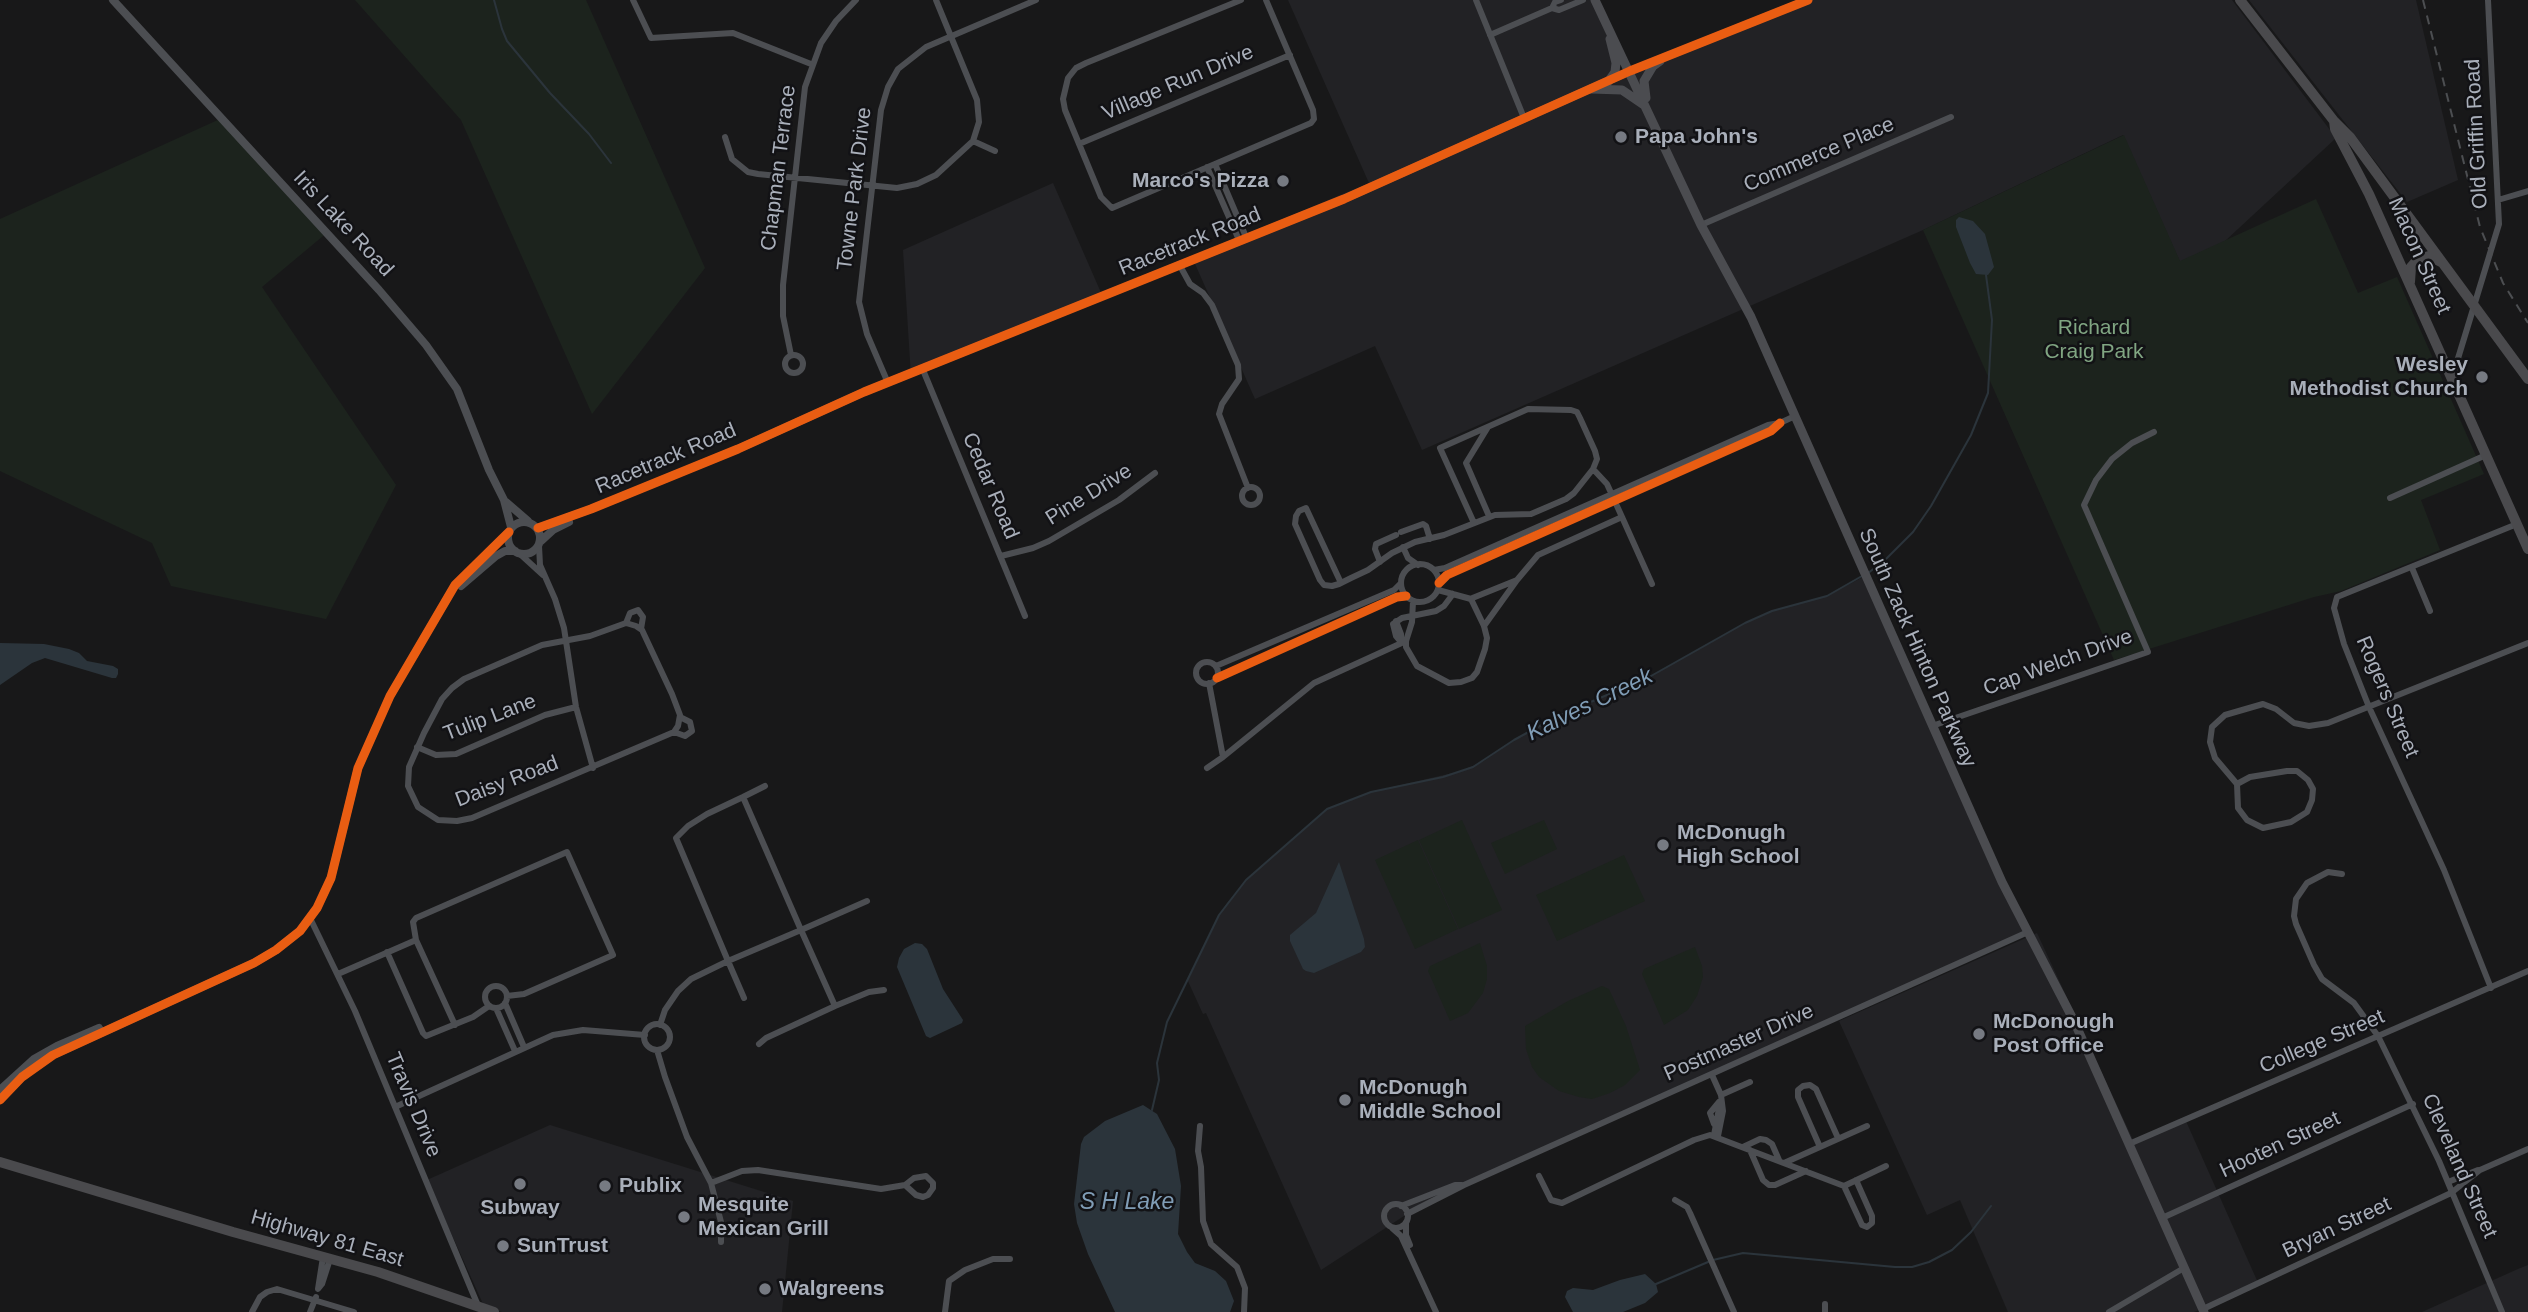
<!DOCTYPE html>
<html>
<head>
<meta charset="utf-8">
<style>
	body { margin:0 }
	canvas { display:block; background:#181819 }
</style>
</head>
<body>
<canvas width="2528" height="1312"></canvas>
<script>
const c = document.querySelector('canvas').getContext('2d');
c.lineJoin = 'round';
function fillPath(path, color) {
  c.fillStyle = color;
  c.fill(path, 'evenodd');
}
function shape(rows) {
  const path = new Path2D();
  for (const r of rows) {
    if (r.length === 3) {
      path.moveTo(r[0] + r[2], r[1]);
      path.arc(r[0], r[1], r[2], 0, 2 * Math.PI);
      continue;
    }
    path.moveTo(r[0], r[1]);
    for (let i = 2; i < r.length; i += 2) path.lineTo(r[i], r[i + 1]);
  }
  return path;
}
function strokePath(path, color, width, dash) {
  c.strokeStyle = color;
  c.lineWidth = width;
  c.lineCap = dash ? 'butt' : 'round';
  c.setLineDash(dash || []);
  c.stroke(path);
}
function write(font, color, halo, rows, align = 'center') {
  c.font = font + ' Arial,sans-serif';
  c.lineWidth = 5;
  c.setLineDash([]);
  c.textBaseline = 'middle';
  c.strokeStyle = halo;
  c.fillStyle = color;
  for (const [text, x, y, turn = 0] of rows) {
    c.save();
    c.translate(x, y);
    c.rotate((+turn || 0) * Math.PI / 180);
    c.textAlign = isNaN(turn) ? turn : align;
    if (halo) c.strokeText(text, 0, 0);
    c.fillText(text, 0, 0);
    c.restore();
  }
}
const built = shape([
	[1288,0,1594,0,1622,77,1807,0,2232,0,2336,138,2225,241,2180,262,2123,135,1923,230,1422,450,1375,346,1255,399,1192,257,1369,183],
	[2249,0,2416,0,2458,180,2407,202],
	[1053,183,1102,295,911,376,903,250],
	[1865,576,2028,932,1519,1161,1407,1214,1321,1270,1206,1013,1203,1014,1187,979,1219,915,1227,903,1246,880,1327,809,1371,792,1461,771,1484,761,1514,740,1556,717,1651,676,1745,623,1772,611,1827,596],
	[2037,933,2134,1142,2185,1119,2259,1285,2194,1312,2008,1312,1960,1200,1927,1215,1839,1021],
	[550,1125,793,1201,782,1312,502,1312,484,1306,427,1180],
	[2528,1265,2528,1312,2422,1312,2518,1269]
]);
const green = shape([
	[355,0,586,0,705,268,592,414,461,120],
	[220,119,329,231,262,287,396,485,326,619,171,586,152,543,0,471,0,219],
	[2124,135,2180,261,2316,199,2358,293,2397,277,2484,474,2421,500,2440,550,2341,591,2314,597,2114,660,1923,230],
	[1462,820,1502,910,1459,929,1419,840],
	[1544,820,1557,849,1505,874,1491,843],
	[1418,840,1458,929,1415,949,1375,860],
	[1624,855,1645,901,1557,941,1536,895],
	[1480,943,1487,966,1487,979,1483,993,1468,1013,1450,1021,1428,971,1430,966],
	[1695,947,1702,966,1703,977,1697,996,1688,1010,1664,1025,1642,974,1644,969],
	[1602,986,1609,989,1626,1026,1640,1070,1625,1085,1610,1093,1592,1099,1579,1097,1559,1091,1539,1077,1532,1067,1526,1049,1525,1026,1568,1001]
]);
const water = shape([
	[1959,217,1973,221,1985,234,1994,267,1988,275,1976,274,1970,263,1956,227,1956,220],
	[0,643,44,644,69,649,79,653,87,661,113,666,118,669,118,674,116,678,112,678,45,658,32,663,0,685],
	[1339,862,1364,939,1365,947,1361,952,1314,973,1306,971,1303,969,1290,941,1290,935,1316,913],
	[915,943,922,944,927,949,943,989,963,1020,962,1023,930,1038,926,1036,897,967,899,958,904,949],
	[1143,1105,1157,1114,1175,1149,1181,1186,1178,1234,1187,1252,1195,1263,1215,1271,1226,1281,1234,1301,1230,1312,1115,1312,1088,1254,1077,1223,1074,1204,1081,1144,1084,1137,1105,1121],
	[1645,1274,1656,1284,1658,1292,1645,1303,1623,1312,1573,1312,1565,1297,1567,1291,1573,1288,1593,1290,1620,1280]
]);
const stream = shape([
	[494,0,502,29,507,41,550,93,589,134,611,163],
	[1867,574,1887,558,1913,532,1931,506,1971,435,1988,393,1992,320,1986,275],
	[1152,1110,1159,1080,1157,1063,1167,1022,1219,915,1246,880,1327,809,1371,792,1443,777,1473,767,1514,740,1556,717,1651,676,1745,623,1772,611,1827,596,1862,576],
	[1713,1260,1743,1253,1895,1267,1912,1267,1929,1262,1952,1250,1971,1232,1991,1206],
	[1656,1284,1708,1262]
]);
const minor = shape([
	[633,0,651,38,733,33,811,64],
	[1241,0,1086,63,1076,68,1068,78,1063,99,1065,110,1101,197,1112,208,1311,123,1314,119,1313,110,1266,0],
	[1476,0,1524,118],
	[1552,8,1559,10,1583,0],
	[1490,35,1552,8,1555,2,1561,0],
	[725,137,732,159,748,172,758,174,897,188,917,184,936,175,973,141,979,122,977,100,936,0],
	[973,141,995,151],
	[1079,144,1290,55],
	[1215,164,1246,237],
	[1207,167,1239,240],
	[2498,200,2528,191],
	[1701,225,1951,117],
	[1179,264,1190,284,1203,293,1212,305,1238,365,1239,379,1222,404,1219,414,1248,488],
	[794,364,9],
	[791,355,783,316,783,285,805,87,821,43,836,21,856,0],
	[923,370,1025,616],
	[2452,378,2499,224,2488,0],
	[888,383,867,334,859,302,881,110,888,87,898,69,926,47,1036,0],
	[1488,427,1466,463,1489,516],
	[1251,496,9],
	[2390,498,2486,455],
	[1622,517,1652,584],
	[1474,523,1440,448,1528,409,1571,410,1577,412,1580,418,1595,451,1597,459,1593,469],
	[1401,532,1423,524,1426,526,1430,539],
	[539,546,540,565,555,599,564,628,576,707,593,768],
	[1403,547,1408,558,1418,565],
	[520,554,543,575],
	[1001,556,1033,548,1049,541,1119,500,1155,473],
	[1380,562,1375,549,1376,544,1396,535],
	[1420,583,19],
	[2412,568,2430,611],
	[1434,570,1445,568,1768,425,1780,423,1795,416],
	[1341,583,1306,508,1299,511,1296,516,1295,524,1320,580,1324,585,1332,586,1339,584,1351,578,1368,570,1392,553,1415,542,1444,535,1495,515,1531,514,1566,499,1574,493,1593,469,1607,484,1622,517,1538,555,1517,580],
	[1439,583,1447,575,1771,431,1778,424],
	[1470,599,1517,580,1484,626],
	[1413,601,1412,622,1406,641,1406,647,1417,666,1449,683,1461,682,1472,678,1477,672,1485,649,1487,638,1484,626,1471,599,1438,590],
	[1396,621,1401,634,1401,640],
	[626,623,636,626,642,630,672,694,680,715,678,726,674,732,472,818,457,821,438,820,418,807,408,786,409,767,424,733,442,699,452,688,464,679,542,645,590,636,626,623],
	[626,623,630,613,638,610,643,617,641,629],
	[1401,642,1396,636,1393,624,1402,618,1436,611,1444,606,1453,594],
	[1207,673,11],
	[1216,666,1394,590,1401,583],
	[1217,678,1397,597,1406,596],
	[1209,683,1223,757,1314,683,1406,641],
	[1932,726,2148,652,2084,505,2096,480,2112,459,2132,443,2154,432],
	[674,732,685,736,692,731,690,722,680,717],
	[417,747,436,755,456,754,545,715,576,707],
	[1207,768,1223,757],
	[2287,771,2297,771,2308,780,2313,789,2312,800,2307,812,2291,822,2263,828,2247,820,2238,808,2237,784,2250,777,2287,771],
	[2237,784,2215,758,2210,742,2212,727,2225,715,2263,704,2276,709,2294,723,2309,726,2328,723,2528,643],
	[743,797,801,930,728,961,676,838,688,826,707,814,743,797,765,786],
	[2342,874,2328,872,2307,883,2296,899,2294,916,2296,924,2314,965,2322,979,2354,1003,2378,1036,2439,1161,2502,1312],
	[310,918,355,1011,479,1308],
	[387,952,423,1033,426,1036,473,1017,489,1006],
	[338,974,416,940],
	[496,997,11],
	[2491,988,2444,870,2369,707,2344,644,2334,608,2337,597,2517,524],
	[505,1003,524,1047],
	[835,1006,869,992,884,990],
	[496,1008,515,1051],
	[657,1037,13],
	[455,1025,416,940,413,922,416,918,567,852,613,955,524,994,507,996],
	[660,1025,665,1010,678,991,691,979,728,961,744,998],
	[759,1044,766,1038,835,1006,801,930,867,901],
	[657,1050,665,1077,687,1137,711,1183,721,1222,721,1242],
	[1712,1075,1721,1095,1723,1111,1718,1136],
	[1721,1095,1750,1082],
	[395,1107,553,1035,583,1030,645,1035],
	[1714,1124,1710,1113,1719,1102],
	[1200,1126,1198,1151,1201,1167,1203,1221,1211,1244,1237,1267,1245,1288,1244,1312],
	[1714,1135,1720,1103],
	[2129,1144,2528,971],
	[1743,1147,1760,1139,1766,1140,1772,1144,1779,1160],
	[1820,1147,1798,1097,1798,1090,1803,1086,1810,1085,1816,1089,1838,1138],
	[1750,1150,1763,1180,1769,1185,1775,1185,1806,1171],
	[1784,1163,1867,1126],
	[1539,1176,1551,1200,1562,1203,1694,1140,1710,1135,1844,1186,1886,1166],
	[2448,1182,2478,1170],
	[711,1183,742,1171,758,1170,881,1189,905,1185,916,1195,923,1197,928,1195,933,1188,933,1183,926,1176,914,1178,905,1185],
	[1844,1186,1862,1225,1867,1227,1872,1223,1872,1216,1856,1180],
	[1675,1200,1687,1207,1690,1213,1734,1312],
	[1396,1216,12],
	[1401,1206,1455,1185,1462,1185],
	[1407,1214,1464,1185,2028,932],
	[2162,1218,2413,1104],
	[1406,1223,1406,1235,1410,1245],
	[1392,1228,1401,1236,1436,1312],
	[323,1257,318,1289,322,1284,330,1259],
	[1825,1304,1825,1312],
	[2203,1309,2451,1193,2480,1170,2528,1149],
	[252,1312,260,1297,267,1292,277,1289,354,1312],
	[310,1312,316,1297],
	[945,1312,949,1281,965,1270,993,1259,1010,1259],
	[2109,1312,2184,1268]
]);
const tertiary = shape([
	[113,0,379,290,426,345,457,389,489,470,504,500,511,527],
	[506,502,528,521],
	[524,538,16],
	[538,528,591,509,738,449,864,392,1344,199,1630,71,1808,0],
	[541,541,553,530,569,522],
	[461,586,496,556,505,551,515,551],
	[0,1090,34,1059,57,1046,99,1028],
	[0,1100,22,1077,53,1055,254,963,276,950,300,931,317,908,331,878,358,768,390,696,455,585,509,532]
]);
const secondary = shape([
	[1595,0,1701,225,1751,317,2002,882,2074,1021,2204,1312],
	[1608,82,1615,72,1616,63,1610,39],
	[1591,89,1622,90,1644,105],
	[1646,98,1644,81,1653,66,1660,61]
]);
const primary = shape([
	[2240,0,2334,121,2335,129,2369,194,2528,549],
	[2334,121,2350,137,2528,379],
	[2410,282,2411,267,2418,259,2429,256,2441,262],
	[0,1162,233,1232,378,1272,494,1312]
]);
const rail = shape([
	[2423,0,2480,227,2503,283,2528,323]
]);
const cycleway = shape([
	[538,528,591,509,738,449,864,392,1344,199,1630,71,1808,0],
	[1439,583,1447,575,1771,431,1780,423],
	[1217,678,1397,597,1406,596],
	[0,1100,22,1077,53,1055,254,963,276,950,300,931,317,908,331,878,358,768,390,696,455,585,509,532]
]);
const markers = [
	[1621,137,7,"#767a82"],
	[1283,181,7,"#767a82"],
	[2482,377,7,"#767a82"],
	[1663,845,7,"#767a82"],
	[1979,1034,7,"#767a82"],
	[1345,1100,7,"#767a82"],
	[520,1184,7,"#767a82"],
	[605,1186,7,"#767a82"],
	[684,1217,7,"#767a82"],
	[503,1246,7,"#767a82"],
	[765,1289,7,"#767a82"]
];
const streetNames = [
	["Village Run Drive",1178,83,-23],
	["Old Griffin Road",2477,134,-93],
	["Commerce Place",1819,155,-23],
	["Chapman Terrace",779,168,-83],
	["Towne Park Drive",855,189,-83],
	["Iris Lake Road",343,224,47],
	["Racetrack Road",1190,242,-22],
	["Macon Street",2419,256,66],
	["Racetrack Road",666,459,-23],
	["Cedar Road",990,486,67],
	["Pine Drive",1089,495,-32],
	["South Zack Hinton Parkway",1917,648,66],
	["Cap Welch Drive",2058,663,-20],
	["Rogers Street",2387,697,67],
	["Tulip Lane",490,718,-21],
	["Daisy Road",507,782,-21],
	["College Street",2322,1042,-23],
	["Postmaster Drive",1739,1043,-24],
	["Travis Drive",413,1105,67],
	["Hooten Street",2280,1145,-25],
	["Cleveland Street",2459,1166,66],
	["Bryan Street",2337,1228,-25],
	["Highway 81 East",327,1239,16]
];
const poiNames = [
	["Papa John's",1635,137],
	["Marco's Pizza",1269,181,"right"],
	["Wesley",2468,365,"right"],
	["Methodist Church",2468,389,"right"],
	["McDonugh",1677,833],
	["High School",1677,857],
	["McDonough",1993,1022],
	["Post Office",1993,1046],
	["McDonugh",1359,1088],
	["Middle School",1359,1112],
	["Publix",619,1186],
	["Mesquite",698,1205],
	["Mexican Grill",698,1229],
	["Subway",520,1208,"center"],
	["SunTrust",517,1246],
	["Walgreens",779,1289]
];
const parkNames = [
	["Richard",2094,328],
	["Craig Park",2094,352]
];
const waterNames = [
	["Kalves Creek",1590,705,-26],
	["S H Lake",1127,1203]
];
fillPath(built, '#222225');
fillPath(green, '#1c231d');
fillPath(water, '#2b343b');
strokePath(stream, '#2b343b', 2);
strokePath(minor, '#4c4e52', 6);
strokePath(tertiary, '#4c4e52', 8);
strokePath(secondary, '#4b4c50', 9);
strokePath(primary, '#4a4a4d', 10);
strokePath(rail, '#4c4e51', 2, [9, 7]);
strokePath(cycleway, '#e95d12', 9);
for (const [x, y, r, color] of markers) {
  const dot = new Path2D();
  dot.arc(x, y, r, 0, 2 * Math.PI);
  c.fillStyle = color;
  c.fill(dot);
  strokePath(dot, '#121215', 2.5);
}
write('21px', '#a9afba', '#121215', streetNames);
write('bold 21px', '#a9afba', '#121215', poiNames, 'left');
write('21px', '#80a582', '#121215', parkNames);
write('italic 23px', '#809db6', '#121215', waterNames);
</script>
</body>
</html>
